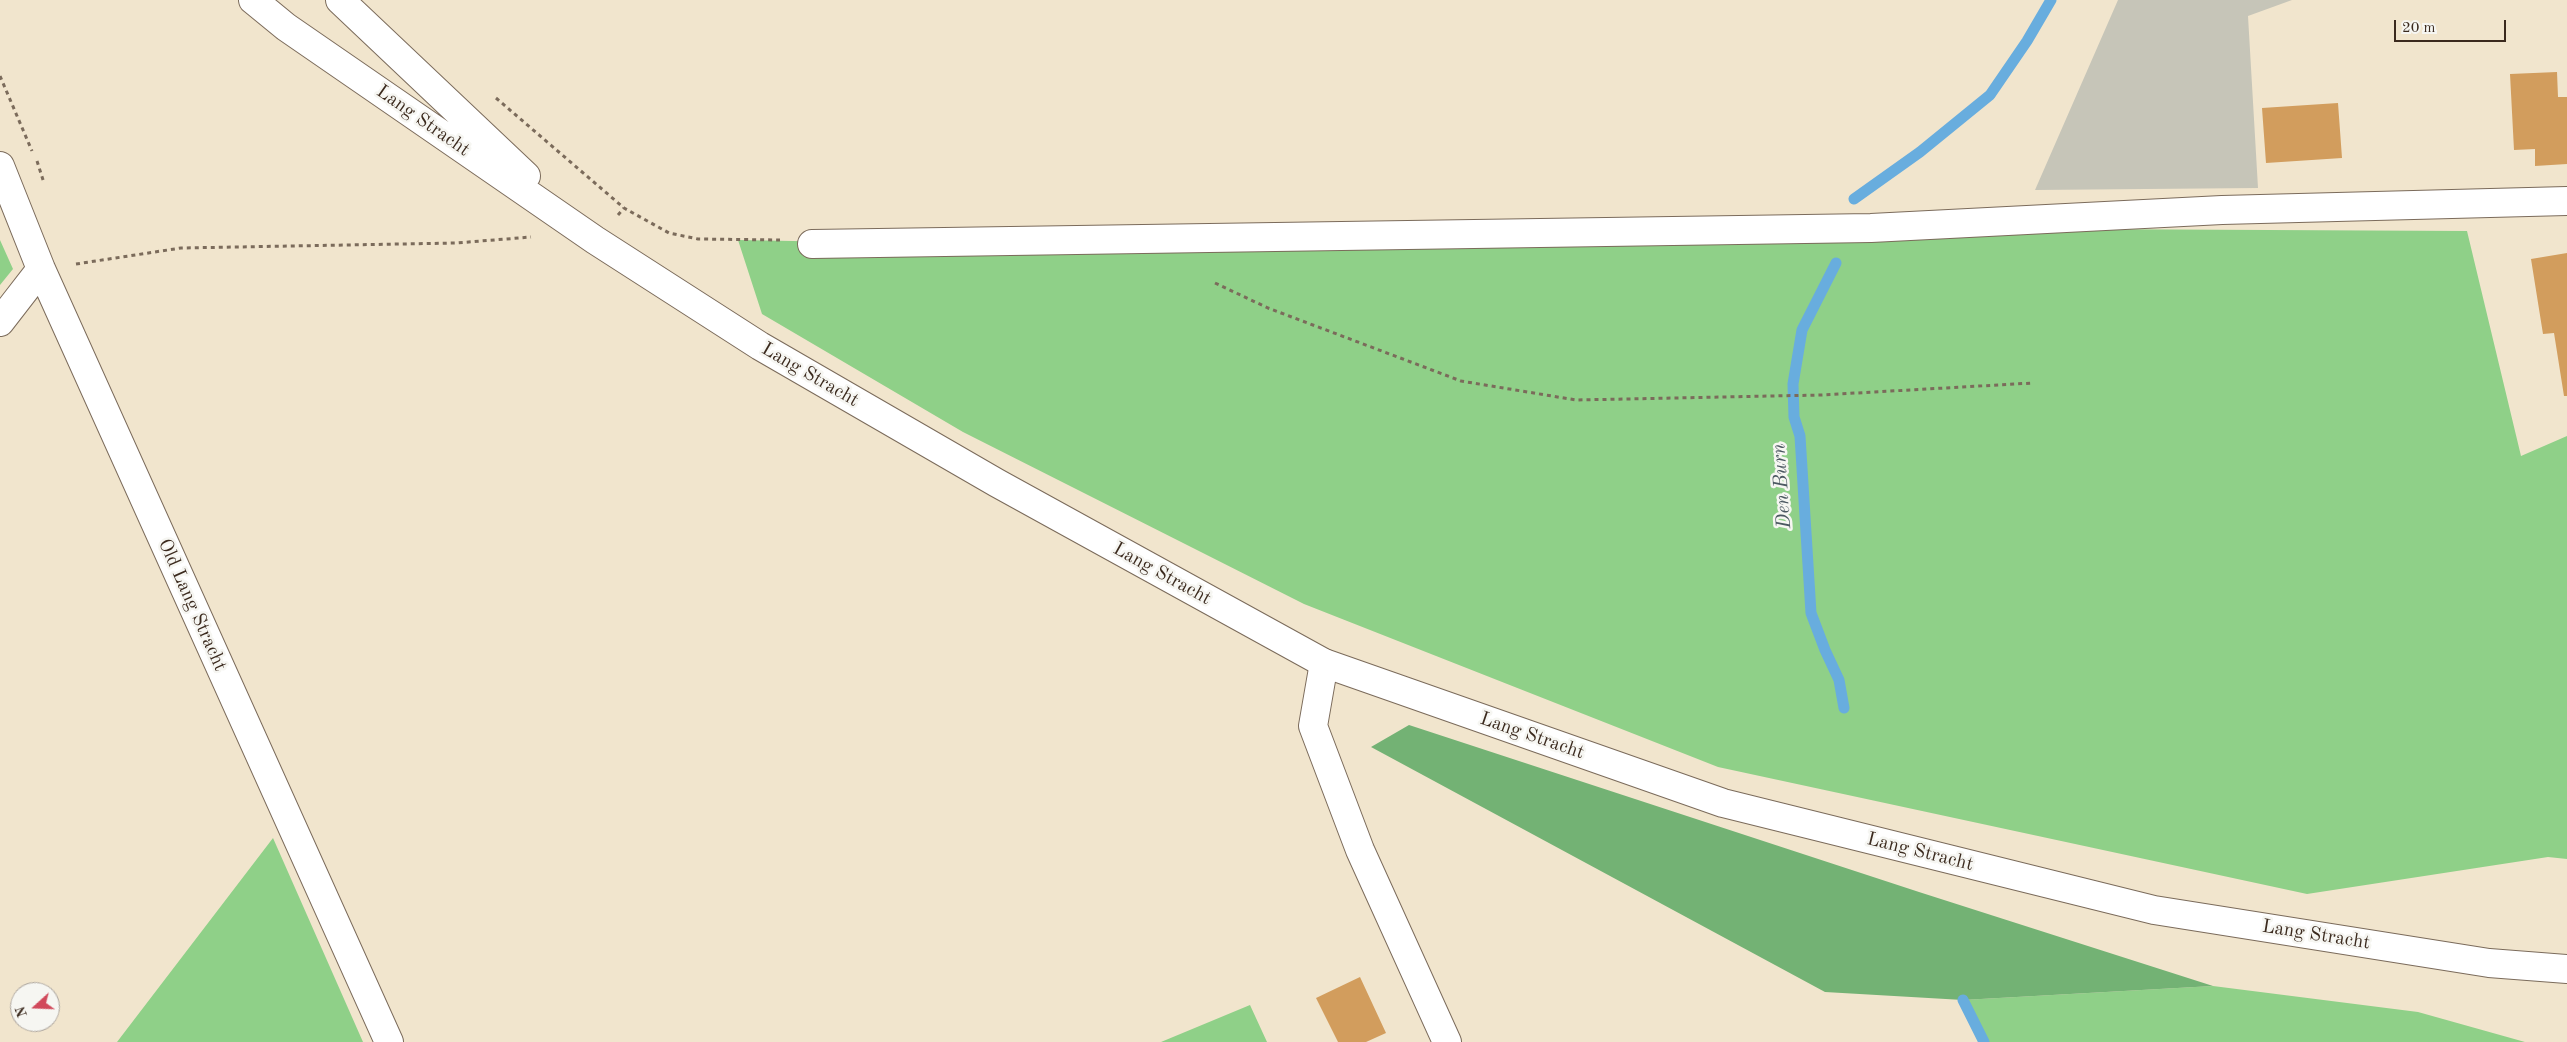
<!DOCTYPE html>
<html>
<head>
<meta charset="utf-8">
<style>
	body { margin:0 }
	#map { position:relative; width:2567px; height:1042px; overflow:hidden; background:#f1e5cd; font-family:"Old Standard TT",serif }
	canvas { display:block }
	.north { position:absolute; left:10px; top:982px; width:50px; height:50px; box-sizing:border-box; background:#f6f6f2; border:1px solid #aba49d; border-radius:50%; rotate:250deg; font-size:14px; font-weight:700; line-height:20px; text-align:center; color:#3b2a1e }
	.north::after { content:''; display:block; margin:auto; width:18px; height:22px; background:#d1495b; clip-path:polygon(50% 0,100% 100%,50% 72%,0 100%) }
	.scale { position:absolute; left:2394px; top:20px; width:112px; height:22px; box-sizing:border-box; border:2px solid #3b2a1e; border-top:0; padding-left:6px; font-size:15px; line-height:18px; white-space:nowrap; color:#3b2a1e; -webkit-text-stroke:4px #f6f6f2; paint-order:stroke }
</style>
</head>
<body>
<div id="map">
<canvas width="2567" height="1042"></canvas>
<div class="north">N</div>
<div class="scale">20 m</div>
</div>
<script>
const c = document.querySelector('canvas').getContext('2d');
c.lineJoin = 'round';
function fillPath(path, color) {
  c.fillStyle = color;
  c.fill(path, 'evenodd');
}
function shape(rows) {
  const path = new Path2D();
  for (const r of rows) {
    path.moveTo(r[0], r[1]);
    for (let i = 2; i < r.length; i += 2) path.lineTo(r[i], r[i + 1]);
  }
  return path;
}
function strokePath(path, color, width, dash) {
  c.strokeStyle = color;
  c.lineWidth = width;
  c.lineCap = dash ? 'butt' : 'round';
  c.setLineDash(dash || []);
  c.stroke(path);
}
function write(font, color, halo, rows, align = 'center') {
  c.font = font + ' "Old Standard TT",serif';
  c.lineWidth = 5;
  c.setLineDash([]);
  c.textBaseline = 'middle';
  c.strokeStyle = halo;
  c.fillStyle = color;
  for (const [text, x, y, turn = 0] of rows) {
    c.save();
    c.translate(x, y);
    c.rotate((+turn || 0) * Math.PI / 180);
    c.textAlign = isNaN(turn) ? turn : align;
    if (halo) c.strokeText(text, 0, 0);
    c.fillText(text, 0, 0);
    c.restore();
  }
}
const industrial = shape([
	[2118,0,2292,0,2248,16,2258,188,2035,190]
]);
const green = shape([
	[1871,228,2467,231,2521,456,2567,436,2567,859,2548,857,2307,894,1718,767,1304,604,963,432,762,314,738,240,847,242],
	[0,240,13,269,0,285],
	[273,838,363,1042,117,1042],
	[2213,986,2418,1012,2525,1042,1984,1042,1963,1000],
	[1250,1005,1267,1042,1161,1042]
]);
const forest = shape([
	[1409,725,1919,892,2213,986,1963,1000,1825,992,1371,747]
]);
const stream = shape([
	[1854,199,1920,152,1990,95,2027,41,2051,0],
	[1836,263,1802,330,1793,384,1794,417,1800,436,1811,613,1825,650,1839,680,1844,708],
	[1963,1000,1984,1042]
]);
const building = shape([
	[2557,72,2558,97,2567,97,2567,164,2535,166,2535,149,2514,150,2510,74],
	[2338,103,2342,158,2266,163,2262,108],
	[2567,253,2567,396,2564,396,2554,333,2543,334,2531,259],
	[1360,977,1386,1033,1366,1042,1338,1042,1316,998]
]);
const path = shape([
	[0,76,32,151],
	[496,98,624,208,669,233,698,239,780,240],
	[37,161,44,183],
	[618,215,624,208],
	[76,264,181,248,456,243,531,237],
	[1215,283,1268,308,1461,381,1576,400,1821,395,2033,383]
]);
const minor = shape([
	[0,166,41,269,389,1042],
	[812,244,1871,228,2222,210,2567,201],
	[0,322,41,269],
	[1324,663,1313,726,1360,850,1447,1042]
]);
const major = shape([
	[253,0,286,27,595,240,760,346,997,483,1324,663,1723,803,2154,910,2489,963,2567,969],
	[340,0,526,176]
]);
const streetNames = [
	["Lang Stracht",423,121,35],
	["Lang Stracht",810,375,30],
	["Lang Stracht",1162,574,29],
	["Old Lang Stracht",192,605,66],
	["Lang Stracht",1532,736,19],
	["Lang Stracht",1920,852,14],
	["Lang Stracht",2316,935,9]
];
const waterNames = [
	["Den Burn",1782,486,-94]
];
fillPath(industrial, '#c6c5b8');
fillPath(green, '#8fd088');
fillPath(forest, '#73b274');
strokePath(stream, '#68adde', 11);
fillPath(building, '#d29d5d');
strokePath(minor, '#7b6b5b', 30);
strokePath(major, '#7b6b5b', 30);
strokePath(path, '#7b6b5b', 3, [4, 4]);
strokePath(minor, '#fff', 28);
strokePath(major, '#fff', 28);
write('19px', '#3b2a1e', '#f6f6f2', streetNames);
write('italic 20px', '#4b5861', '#f6f6f2', waterNames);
</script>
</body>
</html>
